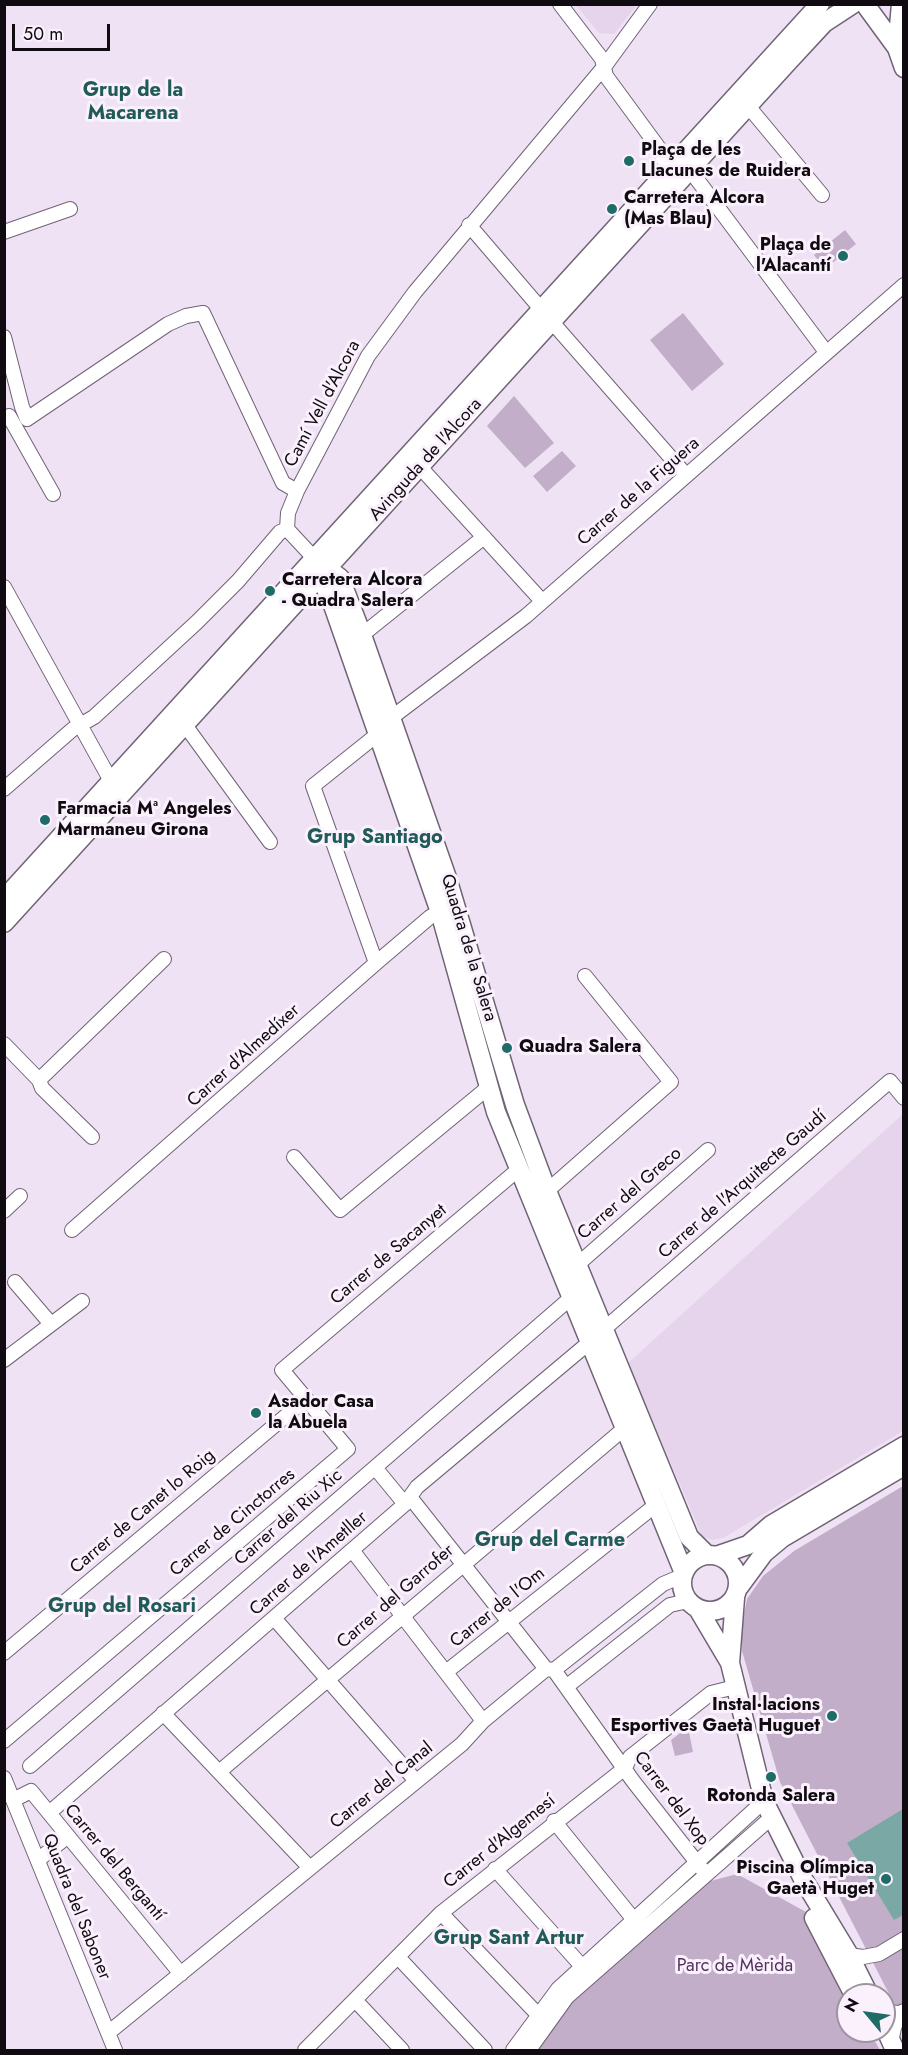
<!DOCTYPE html>
<html>
<head>
<meta charset="utf-8">
<style>
	body { margin:0 }
	#map { position:relative; width:908px; height:2055px; overflow:hidden; background:#f0e2f5; font-family:Jost,sans-serif }
	canvas { display:block }
	.frame { position:absolute; inset:0; border:6px solid #100b11; pointer-events:none }
	.north { position:absolute; left:836px; top:1983px; width:60px; height:60px; box-sizing:border-box; background:#faf1fd; border:2px solid #9c959f; border-radius:50%; rotate:299deg; font-size:16px; font-weight:700; line-height:24px; text-align:center; color:#100b11 }
	.north::after { content:''; display:block; margin:auto; width:21px; height:27px; background:#1f6b67; clip-path:polygon(50% 0,100% 100%,50% 72%,0 100%) }
	.scale { position:absolute; left:12px; top:24px; width:98px; height:27px; box-sizing:border-box; border:3px solid #100b11; border-top:0; padding-left:8px; font-size:18px; line-height:21px; white-space:nowrap; color:#100b11; -webkit-text-stroke:4px #faf1fd; paint-order:stroke }
</style>
</head>
<body>
<div id="map">
<canvas width="908" height="2055"></canvas>
<div class="frame"></div>
<div class="north">N</div>
<div class="scale">50 m</div>
</div>
<script>
const c = document.querySelector('canvas').getContext('2d');
c.lineJoin = 'round';
function fillPath(path, color) {
  c.fillStyle = color;
  c.fill(path, 'evenodd');
}
function shape(rows) {
  const path = new Path2D();
  for (const r of rows) {
    if (r.length === 3) {
      path.moveTo(r[0] + r[2], r[1]);
      path.arc(r[0], r[1], r[2], 0, 2 * Math.PI);
      continue;
    }
    path.moveTo(r[0], r[1]);
    for (let i = 2; i < r.length; i += 2) path.lineTo(r[i], r[i + 1]);
  }
  return path;
}
function strokePath(path, color, width, dash) {
  c.strokeStyle = color;
  c.lineWidth = width;
  c.lineCap = dash ? 'butt' : 'round';
  c.setLineDash(dash || []);
  c.stroke(path);
}
function write(font, color, halo, rows, align = 'center') {
  c.font = font + ' Jost,sans-serif';
  c.lineWidth = 6;
  c.setLineDash([]);
  c.textBaseline = 'middle';
  c.strokeStyle = halo;
  c.fillStyle = color;
  for (const [text, x, y, turn = 0] of rows) {
    c.save();
    c.translate(x, y);
    c.rotate((+turn || 0) * Math.PI / 180);
    c.textAlign = isNaN(turn) ? turn : align;
    if (halo) c.strokeText(text, 0, 0);
    c.fillText(text, 0, 0);
    c.restore();
  }
}
const built = shape([
	[576,5,637,5,614,34,599,33],
	[903,1114,903,1431,723,1538,712,1540,702,1536,628,1363]
]);
const green = shape([
	[845,230,856,244,825,269,814,255],
	[683,313,724,364,692,391,650,340],
	[514,396,554,443,525,468,487,426],
	[562,451,576,466,547,492,533,476],
	[903,1486,904,2021,903,2021,780,1782,742,1651,742,1624,747,1599,763,1576,794,1551],
	[688,1727,693,1752,675,1756,671,1740],
	[737,1874,806,1912,850,1995,848,1995,848,2031,869,2031,880,2050,536,2050,574,1996,703,1883]
]);
const water = shape([
	[903,1809,903,1915,894,1920,847,1843]
]);
const street = shape([
	[560,4,602,59,606,76,661,151,667,171],
	[748,106,822,195],
	[690,170,826,352],
	[469,225,541,309],
	[4,232,70,209],
	[552,322,686,475],
	[4,337,22,407,27,419,168,324,186,316,203,313,283,483,297,491],
	[9,416,53,494],
	[420,467,541,600],
	[287,529,288,513,297,491,368,356,415,292,604,67,650,4],
	[287,529,314,558],
	[4,587,111,781],
	[362,635,484,537],
	[391,718,526,616,904,285],
	[185,725,270,842],
	[4,789,73,729,94,717,197,622,238,581,280,532,287,529],
	[376,963,313,786,378,734],
	[4,1044,39,1080,42,1088,92,1137],
	[39,1080,164,959],
	[294,1157,340,1210,490,1086],
	[547,1191,671,1082,585,976],
	[4,1211,20,1196],
	[72,1230,376,963,430,917,440,912],
	[577,1265,708,1150],
	[15,1282,51,1324],
	[603,1330,890,1081,904,1098],
	[4,1360,82,1301],
	[377,1470,405,1504],
	[410,1497,546,1669],
	[352,1550,483,1721],
	[274,1618,416,1781],
	[4,1653,306,1399],
	[554,1670,633,1781,702,1869],
	[446,1672,657,1504],
	[566,1687,670,1605,688,1601],
	[163,1713,310,1868],
	[4,1741,348,1449,282,1370,520,1168],
	[30,1766,573,1296],
	[219,1772,626,1427],
	[4,1778,115,2050],
	[13,1800,31,1791,181,1974],
	[49,1813,405,1504,417,1487,591,1341],
	[554,1821,639,1926],
	[38,1860,68,1836],
	[495,1869,587,1972],
	[441,1913,543,2020],
	[849,1955,863,1957,879,1954,904,1939],
	[398,1957,485,2050],
	[355,2000,402,2050],
	[884,2012,900,2013],
	[108,2033,462,1744,483,1721,546,1669,554,1670,663,1584,682,1576],
	[891,2042,894,2028,900,2013,904,2011],
	[305,2050,441,1913,625,1768,630,1757,711,1693,735,1687],
	[513,2050,558,1989,764,1801],
	[529,2050,567,1997,772,1817]
]);
const secondary = shape([
	[901,4,897,48,904,68],
	[867,7,897,48],
	[319,562,340,578,362,635,447,878,515,1105,547,1191,689,1537,706,1554],
	[317,568,334,608,440,912,496,1112,684,1573],
	[4,899,820,4],
	[4,923,787,63,824,23,853,4],
	[710,1583,28],
	[719,1555,748,1545,771,1525,904,1446],
	[739,1587,764,1553,782,1538,904,1466],
	[735,1598,730,1663,764,1801,803,1879,849,1955,869,1995],
	[698,1609,730,1663],
	[814,1918,854,1995],
	[884,2026,895,2050]
]);
const markers = [
	[629,161,6,"#1f6b67"],
	[612,209,6,"#1f6b67"],
	[843,256,6,"#1f6b67"],
	[270,591,6,"#1f6b67"],
	[45,820,6,"#1f6b67"],
	[507,1048,6,"#1f6b67"],
	[256,1413,6,"#1f6b67"],
	[832,1716,6,"#1f6b67"],
	[771,1777,6,"#1f6b67"],
	[886,1879,6,"#1f6b67"]
];
const poiNames = [
	["Plaça de les",641,151],
	["Llacunes de Ruidera",641,172],
	["Carretera Alcora",624,199],
	["(Mas Blau)",624,220],
	["Plaça de",831,246,"right"],
	["l'Alacantí",831,267,"right"],
	["Carretera Alcora",282,581],
	["- Quadra Salera",282,602],
	["Farmacia Mª Angeles",57,810],
	["Marmaneu Girona",57,831],
	["Quadra Salera",519,1048],
	["Asador Casa",268,1403],
	["la Abuela",268,1424],
	["Instal·lacions",820,1706,"right"],
	["Esportives Gaetà Huguet",820,1727,"right"],
	["Rotonda Salera",771,1797,"center"],
	["Piscina Olímpica",874,1869,"right"],
	["Gaetà Huget",874,1890,"right"]
];
const streetNames = [
	["Camí Vell d'Alcora",323,404,-62],
	["Avinguda de l'Alcora",426,460,-48],
	["Carrer de la Figuera",639,492,-41],
	["Quadra de la Salera",468,948,73],
	["Carrer d'Almedíxer",244,1056,-42],
	["Carrer de l'Arquitecte Gaudí",743,1185,-41],
	["Carrer del Greco",630,1194,-41],
	["Carrer de Sacanyet",389,1255,-40],
	["Carrer de Canet lo Roig",143,1512,-40],
	["Carrer del Riu Xic",289,1518,-41],
	["Carrer de Cinctorres",233,1523,-40],
	["Carrer de l'Ametller",309,1564,-41],
	["Carrer del Garrofer",396,1597,-41],
	["Carrer de l'Om",498,1608,-39],
	["Carrer del Canal",382,1786,-39],
	["Carrer del Xop",671,1799,53],
	["Carrer d'Algemesí",500,1842,-39],
	["Carrer del Bergantí",114,1863,50],
	["Quadra del Saboner",76,1907,68]
];
const parkNames = [
	["Parc de Mèrida",735,1967]
];
const neighbourhoodNames = [
	["Grup de la",133,91],
	["Macarena",133,114],
	["Grup Santiago",375,838],
	["Grup del Carme",550,1541],
	["Grup del Rosari",122,1607],
	["Grup Sant Artur",509,1939]
];
fillPath(built, '#e6d3ec');
fillPath(green, '#c2aec9');
fillPath(water, '#79a8a5');
strokePath(street, '#6f6374', 16);
strokePath(secondary, '#6f6374', 21);
strokePath(street, '#fff', 14);
strokePath(secondary, '#fff', 18);
for (const [x, y, r, color] of markers) {
  const dot = new Path2D();
  dot.arc(x, y, r, 0, 2 * Math.PI);
  c.fillStyle = color;
  c.fill(dot);
  strokePath(dot, '#faf1fd', 2);
}
write('bold 18px', '#100b11', '#faf1fd', poiNames, 'left');
write('18px', '#100b11', '#faf1fd', streetNames);
write('18px', '#53335e', '#faf1fd', parkNames);
write('bold 20px', '#215b58', '#faf1fd', neighbourhoodNames);
</script>
</body>
</html>
